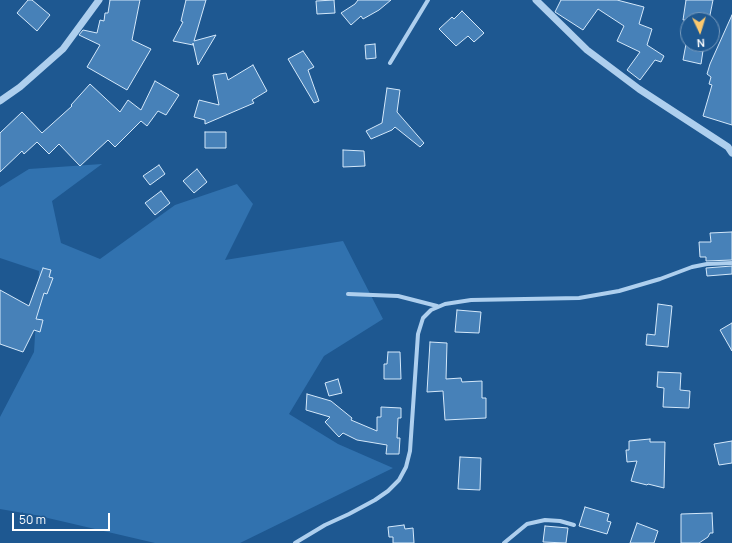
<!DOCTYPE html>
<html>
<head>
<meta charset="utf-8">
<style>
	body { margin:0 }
	#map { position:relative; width:732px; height:543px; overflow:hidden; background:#1e5891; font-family:Manrope,sans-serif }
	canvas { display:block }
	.north { position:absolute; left:680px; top:12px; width:40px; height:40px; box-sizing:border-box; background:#1e5891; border:1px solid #789bbd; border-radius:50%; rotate:176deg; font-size:11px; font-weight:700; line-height:16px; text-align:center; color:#fff }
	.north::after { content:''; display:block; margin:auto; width:14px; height:18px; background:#fcc96e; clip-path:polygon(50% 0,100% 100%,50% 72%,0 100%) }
	.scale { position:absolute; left:12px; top:513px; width:98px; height:18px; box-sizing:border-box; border:2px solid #fff; border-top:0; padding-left:5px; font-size:12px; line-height:14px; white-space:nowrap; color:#fff; -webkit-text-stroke:3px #1e5891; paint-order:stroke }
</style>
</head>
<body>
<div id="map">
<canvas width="732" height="543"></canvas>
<div class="north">N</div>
<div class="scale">50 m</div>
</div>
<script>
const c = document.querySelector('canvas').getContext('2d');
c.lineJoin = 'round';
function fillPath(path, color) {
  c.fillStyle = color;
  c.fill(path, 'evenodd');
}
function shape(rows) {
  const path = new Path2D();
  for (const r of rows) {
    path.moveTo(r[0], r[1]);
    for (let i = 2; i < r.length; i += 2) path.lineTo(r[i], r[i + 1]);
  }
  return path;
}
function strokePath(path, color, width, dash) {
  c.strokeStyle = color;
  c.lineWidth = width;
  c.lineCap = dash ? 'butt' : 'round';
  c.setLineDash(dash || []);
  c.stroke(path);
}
const green = shape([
	[102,164,52,201,61,243,100,259,175,205,237,184,253,204,225,260,343,241,383,319,324,356,289,414,338,444,393,468,240,543,155,543,35,515,0,509,0,417,34,352,39,271,0,258,0,187,29,169]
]);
const building = shape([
	[28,0,32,0,50,15,37,31,17,13,28,0],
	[110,0,140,0,132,40,151,49,127,90,87,67,100,45,79,35,83,30,97,33,100,20,104,21,105,13,108,13,110,0],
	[186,0,206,0,194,41,216,35,198,65,193,43,193,45,173,41,183,22,181,21,186,0],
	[334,0,335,13,317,14,316,1,334,0],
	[358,0,391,0,379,10,363,19,361,16,351,25,341,13,355,4,358,0],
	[561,0,617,0,644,7,639,24,652,29,647,45,664,56,661,62,655,60,640,80,627,70,640,52,617,41,624,26,598,9,583,30,555,12,561,0],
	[686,0,713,0,709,20,683,20,686,0],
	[462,11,484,33,474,42,468,36,456,46,439,29,452,17,454,19,462,11],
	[732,15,732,125,703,116,712,85,709,84,711,77,707,74,710,64,732,15],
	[375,44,376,58,366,59,365,45,375,44],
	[686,44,704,44,701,64,683,60,686,44],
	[303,51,314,67,308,70,319,101,314,103,288,59,303,51],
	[253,65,267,91,252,100,254,103,205,124,205,120,194,117,199,100,219,105,213,75,226,73,228,80,253,65],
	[155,81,179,95,166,115,158,111,147,126,141,121,115,147,108,140,80,166,59,144,49,154,37,142,24,154,22,151,0,172,0,133,22,112,42,133,72,106,71,105,90,84,120,112,128,100,141,110,155,81],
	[387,88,400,90,397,112,424,143,420,147,395,127,392,130,371,139,366,131,382,123,387,88],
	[205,132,226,132,226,148,205,148,205,132],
	[343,150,364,151,365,166,343,167,343,150],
	[159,165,165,174,150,185,143,176,159,165],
	[197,169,207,182,194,193,183,181,197,169],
	[161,191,170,203,155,215,145,203,161,191],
	[732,232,732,260,706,261,706,257,700,257,699,242,711,242,710,233,732,232],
	[732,266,732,274,707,276,706,268,732,266],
	[43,268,51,270,49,277,53,278,47,294,44,293,36,319,43,320,40,332,34,330,23,352,0,344,0,290,29,306,43,268],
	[658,304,672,306,668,347,646,345,647,334,655,335,658,304],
	[457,310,481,312,479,333,455,332,457,310],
	[732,323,732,351,720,330,732,323],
	[430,342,447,343,446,379,461,378,462,382,482,381,482,398,486,398,486,418,445,420,443,391,427,392,430,342],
	[388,352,400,352,401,379,384,379,384,364,387,364,388,352],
	[658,372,681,373,680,390,690,391,689,408,663,407,664,388,657,387,658,372],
	[338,379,342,393,329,396,325,383,338,379],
	[307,394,331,401,352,418,351,420,377,431,377,417,381,417,381,407,401,408,401,418,398,418,397,438,400,438,399,454,386,454,387,445,357,440,343,433,339,437,325,422,330,417,306,410,307,394],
	[650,439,650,442,665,442,664,488,648,484,647,485,631,481,637,461,627,462,626,450,629,450,629,441,650,439],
	[732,441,732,463,719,465,714,444,732,441],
	[460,457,481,458,480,490,458,489,460,457],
	[585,507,609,514,607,521,611,522,607,534,579,526,585,507],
	[712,513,713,533,710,533,708,537,699,543,681,543,681,514,712,513],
	[637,523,658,531,654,543,630,543,637,523],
	[404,525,405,529,413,528,414,543,393,543,393,537,389,537,388,527,404,525],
	[545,526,568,528,566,543,543,542,545,526]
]);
const minor = shape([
	[390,63,428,0],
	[348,294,398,296,437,306],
	[295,543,325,525,349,514,375,500,388,491,399,480,406,467,410,451,418,334,423,318,431,310,445,304,471,300,579,298,619,291,660,279,692,267,707,264,732,263],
	[504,543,527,524,545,520,560,521,574,525]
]);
const tertiary = shape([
	[536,0,587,50,639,89,728,147,732,153],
	[0,101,20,87,63,49,99,0]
]);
fillPath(green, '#3172af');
fillPath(building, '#4781b8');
strokePath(building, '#d4e8fa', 1);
strokePath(minor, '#aecfee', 4);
strokePath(tertiary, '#aecfee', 7);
</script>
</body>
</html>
